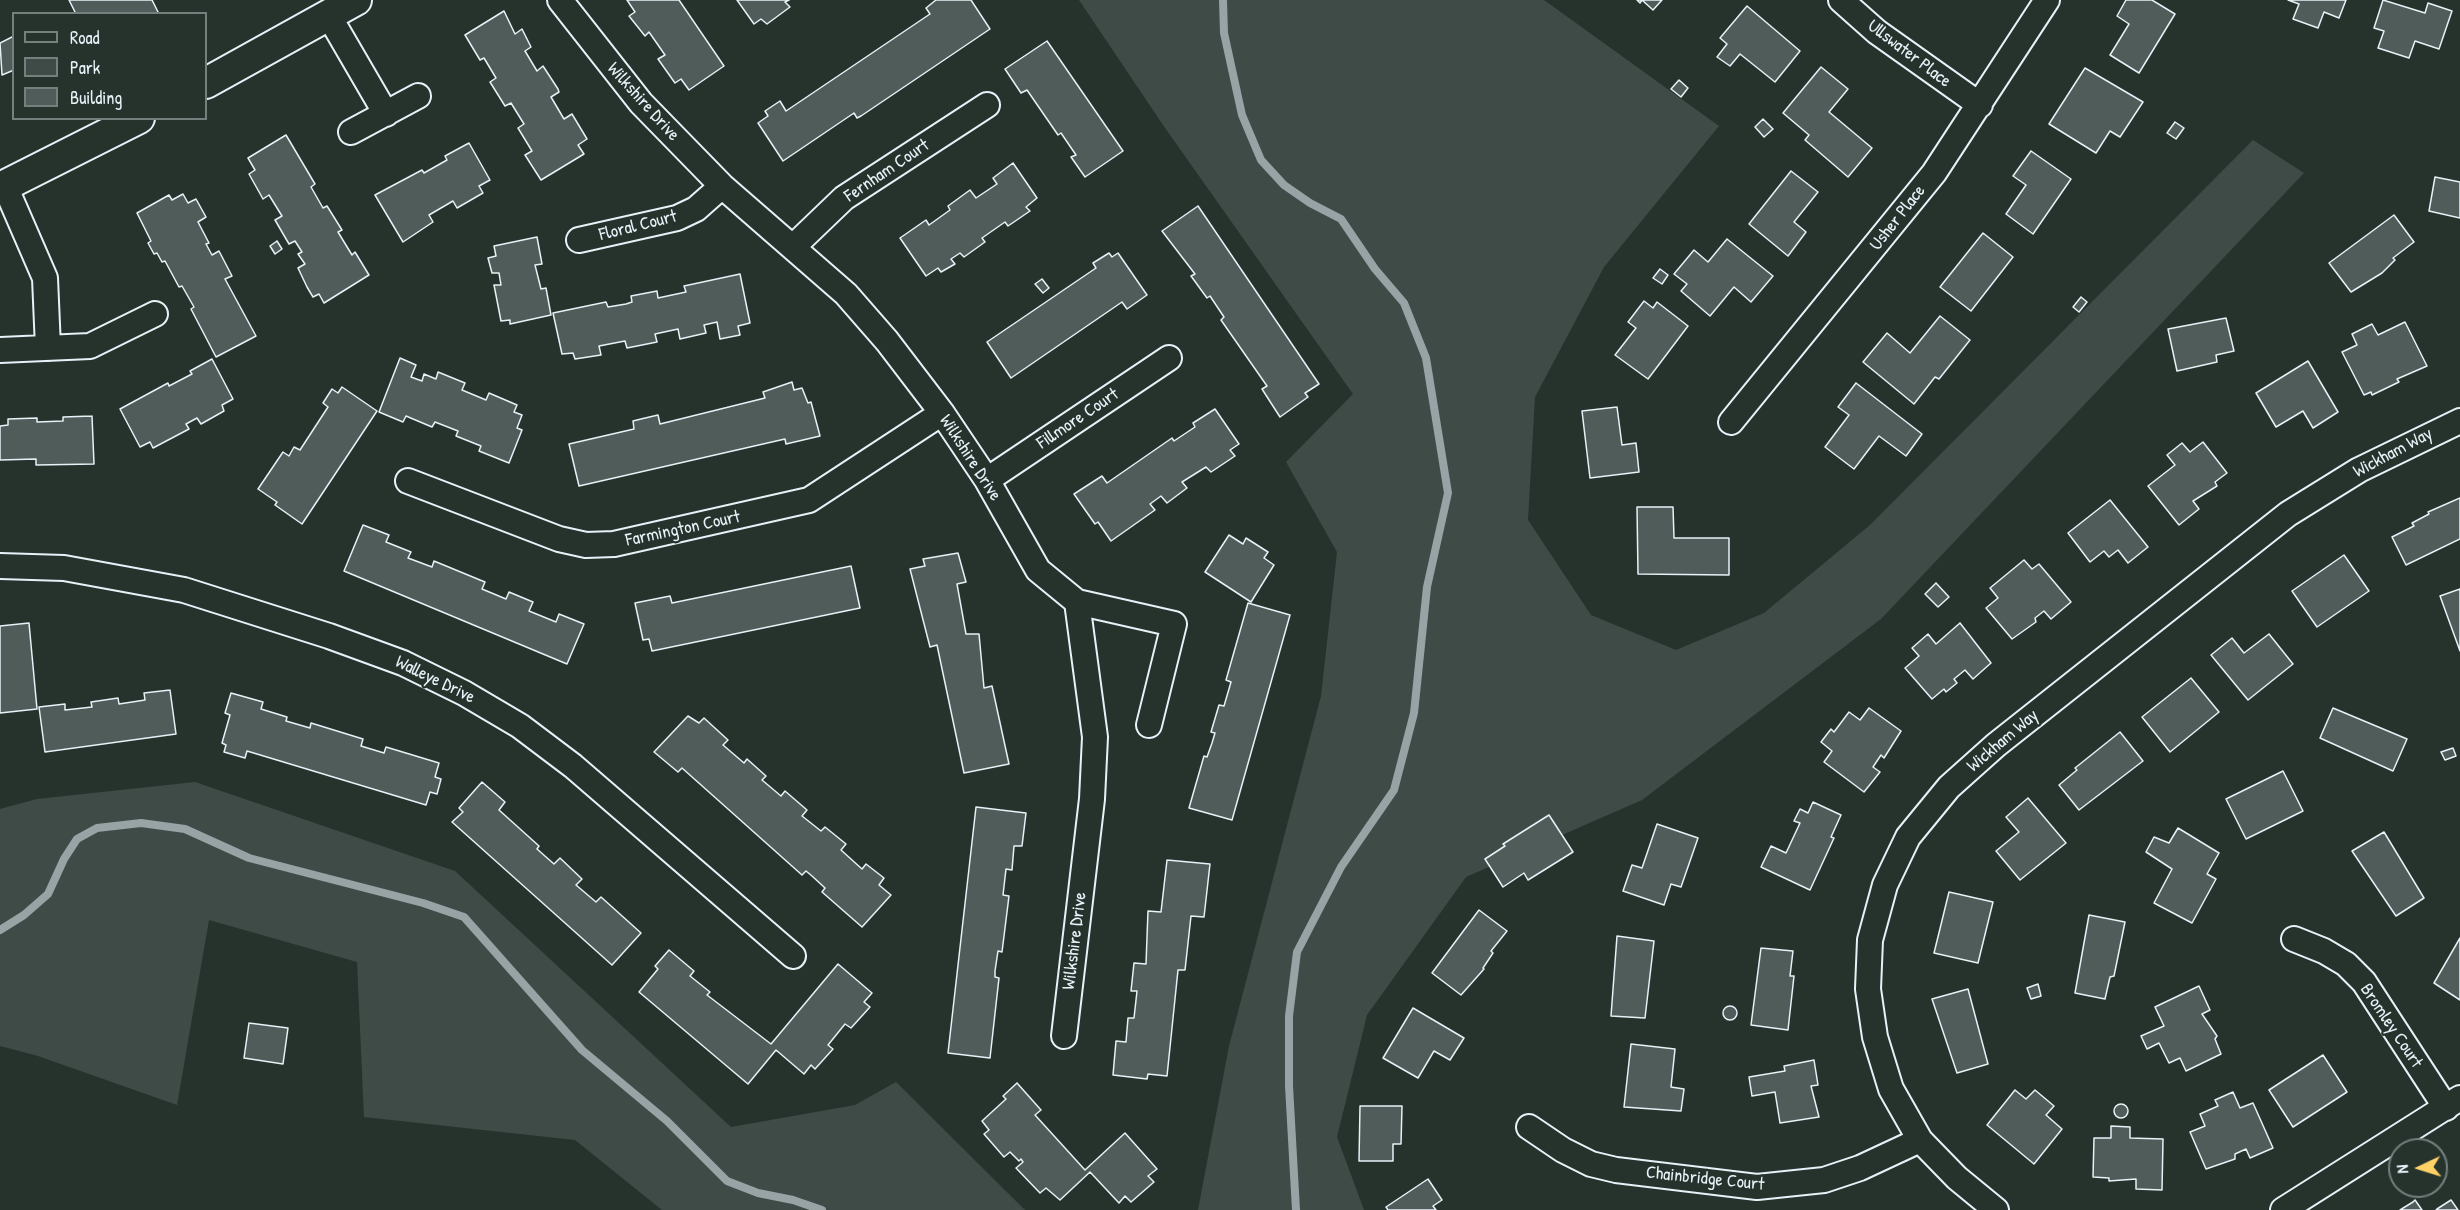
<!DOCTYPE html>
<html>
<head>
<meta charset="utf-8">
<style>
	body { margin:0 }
	#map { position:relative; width:2460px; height:1210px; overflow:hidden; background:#26332d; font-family:"Patrick Hand",sans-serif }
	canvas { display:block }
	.legend { position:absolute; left:12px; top:12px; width:195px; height:108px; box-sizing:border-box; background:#26332d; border:2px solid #747f7e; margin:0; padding:8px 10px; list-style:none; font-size:18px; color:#e8f1f8 }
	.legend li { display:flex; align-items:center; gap:12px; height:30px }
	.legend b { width:30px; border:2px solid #747f7e }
	.north { position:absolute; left:2388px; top:1138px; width:60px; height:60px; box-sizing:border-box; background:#26332d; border:2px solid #747f7e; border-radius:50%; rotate:266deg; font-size:16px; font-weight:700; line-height:24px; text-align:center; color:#e8f1f8 }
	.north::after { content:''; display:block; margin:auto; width:21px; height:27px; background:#ffd166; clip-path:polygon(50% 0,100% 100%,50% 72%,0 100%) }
</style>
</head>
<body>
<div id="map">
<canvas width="2460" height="1210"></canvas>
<ul class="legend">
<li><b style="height:8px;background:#26332d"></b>Road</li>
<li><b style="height:16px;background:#3e4b47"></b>Park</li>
<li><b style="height:16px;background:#505c59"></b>Building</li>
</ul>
<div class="north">N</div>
</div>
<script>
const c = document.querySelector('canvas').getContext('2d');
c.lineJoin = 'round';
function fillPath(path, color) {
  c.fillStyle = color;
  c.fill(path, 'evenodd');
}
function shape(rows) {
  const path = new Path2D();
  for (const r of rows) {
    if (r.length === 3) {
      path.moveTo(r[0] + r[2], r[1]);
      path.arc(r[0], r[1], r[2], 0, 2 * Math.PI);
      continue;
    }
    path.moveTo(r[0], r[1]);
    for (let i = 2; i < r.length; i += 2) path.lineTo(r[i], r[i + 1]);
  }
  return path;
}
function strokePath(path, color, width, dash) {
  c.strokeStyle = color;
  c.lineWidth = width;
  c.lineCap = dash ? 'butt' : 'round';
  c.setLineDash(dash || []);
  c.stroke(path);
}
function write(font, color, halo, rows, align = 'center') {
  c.font = font + ' "Patrick Hand",sans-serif';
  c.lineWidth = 4.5;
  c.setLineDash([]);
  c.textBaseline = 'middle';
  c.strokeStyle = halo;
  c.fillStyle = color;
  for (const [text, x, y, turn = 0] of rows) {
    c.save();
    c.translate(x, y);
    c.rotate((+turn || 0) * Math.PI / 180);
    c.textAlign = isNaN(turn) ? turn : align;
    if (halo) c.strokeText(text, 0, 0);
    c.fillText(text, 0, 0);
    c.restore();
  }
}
const green = shape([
	[1079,0,1544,0,1719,126,1604,267,1535,397,1528,520,1591,615,1676,650,1764,613,1870,525,2253,140,2304,173,1881,619,1642,800,1466,877,1367,1015,1337,1137,1364,1210,1198,1210,1229,1046,1321,696,1337,552,1286,462,1353,394,1163,125],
	[195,782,455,871,731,1127,855,1105,896,1082,1025,1210,662,1210,575,1140,364,1117,357,962,209,920,177,1105,38,1056,0,1046,0,809,37,799]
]);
const stream = shape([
	[1223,0,1224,33,1242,115,1261,160,1284,185,1310,203,1341,219,1375,269,1404,303,1426,358,1448,493,1427,587,1414,713,1394,790,1341,867,1297,952,1289,1016,1289,1086,1296,1210],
	[0,930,24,915,48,894,64,859,77,839,97,828,141,823,185,829,249,858,423,903,464,917,582,1050,667,1121,727,1181,758,1193,793,1200,822,1210]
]);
const building = shape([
	[69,0,152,0,159,14,76,14,69,0],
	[627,0,679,0,724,66,689,90,681,79,675,83,658,59,665,55,649,32,645,36,629,16,635,12,627,0],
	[737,0,789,0,785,2,790,7,767,24,761,19,754,24,737,0],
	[936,0,971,0,990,29,861,116,857,118,854,113,783,161,758,123,768,116,765,111,780,101,786,111,930,14,926,8,936,0],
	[1637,0,1662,0,1653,10,1642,0,1640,3,1637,0],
	[2126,0,2152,0,2175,14,2139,73,2110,55,2129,24,2117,16,2126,0],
	[2288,0,2346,0,2339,18,2324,12,2318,28,2293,19,2299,4,2288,0],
	[2383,0,2425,13,2428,3,2452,11,2439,49,2415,41,2409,58,2378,48,2384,31,2374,28,2383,0],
	[1747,6,1800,51,1775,82,1740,54,1730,66,1717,57,1727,44,1720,38,1747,6],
	[504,11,515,34,522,29,531,47,525,51,537,71,543,66,558,89,559,92,551,97,564,119,572,114,587,139,578,145,584,154,541,180,525,155,532,151,518,128,524,124,511,103,505,106,490,82,496,78,484,58,480,60,465,35,504,11],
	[14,36,14,70,2,75,0,43,14,36],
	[1047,41,1123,151,1085,177,1071,157,1076,155,1061,133,1058,135,1027,90,1021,93,1005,69,1047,41],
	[1821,67,1848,89,1829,112,1872,148,1848,177,1805,140,1809,135,1783,113,1821,67],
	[2085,68,2143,102,2120,137,2110,131,2096,153,2049,124,2085,68],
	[1679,80,1688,88,1681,97,1671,89,1679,80],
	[1763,119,1773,129,1764,137,1755,127,1763,119],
	[2175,122,2184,128,2176,139,2167,133,2175,122],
	[286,135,315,184,311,187,323,208,327,206,342,230,338,232,352,255,355,252,369,275,324,303,319,294,313,297,307,287,298,268,305,264,298,254,302,252,295,241,289,244,275,220,282,216,269,195,263,199,249,174,255,170,248,158,286,135],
	[469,143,490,180,479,186,483,193,457,208,453,201,429,215,433,222,403,242,375,195,422,170,424,173,447,160,445,156,469,143],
	[2031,151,2071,179,2033,234,2006,214,2026,185,2013,176,2031,151],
	[1013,163,1037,198,1026,207,1030,211,1008,226,1005,222,982,238,985,242,964,257,960,253,951,259,955,264,941,272,938,268,926,276,900,238,926,220,929,225,950,210,948,206,970,190,976,198,997,184,993,178,1013,163],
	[1791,171,1818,192,1794,222,1806,232,1788,256,1749,224,1791,171],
	[2435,177,2460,182,2460,218,2429,211,2435,177],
	[183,194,188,203,196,199,206,217,198,222,209,243,206,244,212,255,219,251,232,276,225,279,256,336,216,357,191,309,194,307,182,286,179,287,165,261,162,262,157,253,154,254,148,243,151,241,137,213,169,195,172,200,183,194],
	[1198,206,1319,384,1305,393,1308,397,1280,417,1262,389,1267,386,1221,320,1224,317,1210,296,1207,298,1191,276,1195,274,1162,231,1198,206],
	[2394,215,2414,242,2393,258,2395,260,2382,273,2351,292,2329,263,2394,215],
	[1983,233,2013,257,1971,311,1940,287,1983,233],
	[537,237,542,264,535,265,541,289,546,288,551,315,510,324,510,320,501,321,494,285,501,285,499,273,492,273,488,258,496,256,494,246,537,237],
	[1727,239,1773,276,1751,302,1734,287,1710,316,1681,291,1687,284,1674,274,1694,250,1708,262,1727,239],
	[277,241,282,249,275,254,270,246,277,241],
	[1109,253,1112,257,1118,253,1147,295,1127,309,1122,302,1011,378,987,342,1096,268,1093,263,1109,253],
	[1660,269,1668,275,1662,284,1653,278,1660,269],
	[740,274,750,323,738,326,740,335,720,339,717,322,704,325,706,333,680,339,678,329,655,334,657,342,627,348,625,341,599,346,601,355,575,359,573,353,562,354,553,313,606,302,608,307,626,304,632,302,631,296,657,291,658,298,686,292,684,286,740,274],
	[1042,279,1049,288,1043,293,1035,284,1042,279],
	[2081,297,2087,302,2079,312,2073,307,2081,297],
	[1644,301,1653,308,1657,302,1688,326,1648,379,1615,355,1636,328,1628,322,1644,301],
	[1940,316,1970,340,1939,379,1935,377,1914,404,1863,362,1887,333,1910,353,1940,316],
	[2226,318,2234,351,2216,355,2217,362,2177,371,2168,329,2226,318],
	[2405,322,2427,366,2397,379,2399,382,2372,395,2371,392,2364,395,2342,352,2357,345,2352,334,2372,324,2378,335,2405,322],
	[400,358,416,365,411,377,422,381,424,374,436,379,438,372,465,383,462,390,486,400,489,393,517,405,514,412,522,415,517,428,522,430,509,463,479,451,481,446,456,436,458,431,435,422,432,427,406,416,403,422,379,412,400,358],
	[212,359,233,399,222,405,224,411,201,424,197,418,186,424,189,429,153,448,150,442,140,447,120,409,168,383,169,386,192,374,190,371,212,359],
	[2308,361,2338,412,2313,428,2303,411,2276,427,2256,393,2308,361],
	[792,382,794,390,802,388,808,403,811,402,820,436,786,444,785,439,579,486,569,444,634,429,633,421,641,419,658,415,660,424,765,398,763,392,792,382],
	[1856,383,1922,434,1906,456,1879,436,1854,469,1825,447,1849,415,1838,407,1856,383],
	[342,387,377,411,302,524,275,505,277,502,258,489,283,452,289,456,294,447,300,450,328,407,323,403,332,389,338,393,342,387],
	[1617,407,1622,445,1636,443,1639,472,1590,478,1582,411,1617,407],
	[1215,409,1239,444,1230,450,1235,456,1211,472,1206,467,1182,482,1187,488,1167,503,1161,496,1150,504,1155,510,1111,541,1098,522,1095,524,1074,494,1102,476,1107,483,1172,438,1174,441,1195,427,1193,423,1215,409],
	[92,416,94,464,36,465,36,459,0,460,0,426,8,425,8,419,37,418,37,422,63,421,63,417,92,416],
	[2203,442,2227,473,2215,482,2217,486,2193,501,2199,509,2179,525,2148,486,2175,465,2167,455,2182,443,2190,452,2203,442],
	[2460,498,2460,539,2406,565,2392,537,2414,526,2412,523,2429,514,2428,512,2460,498],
	[2110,500,2148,547,2128,563,2118,550,2109,557,2104,551,2090,562,2068,533,2110,500],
	[1637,507,1673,507,1674,538,1729,538,1729,575,1638,574,1637,507],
	[363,525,389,535,386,542,411,552,408,558,432,567,434,561,480,580,485,582,482,589,506,599,509,592,533,602,529,611,556,622,559,614,584,624,567,664,344,571,363,525],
	[1229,535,1243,544,1246,538,1268,552,1264,558,1274,565,1251,602,1205,572,1229,535],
	[958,553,966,582,957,584,966,634,979,634,984,688,992,686,1009,764,964,773,937,645,930,647,910,569,925,566,923,559,958,553],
	[2344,555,2369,591,2317,627,2292,591,2344,555],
	[2024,560,2032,569,2039,564,2071,602,2051,619,2044,611,2035,618,2036,622,2012,639,1986,608,1998,598,1990,588,2024,560],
	[851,566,860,608,652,651,649,639,643,640,635,603,670,596,672,603,851,566],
	[1936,583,1949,597,1938,607,1925,594,1936,583],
	[2460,589,2460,651,2440,596,2460,589],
	[1248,603,1290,615,1232,820,1189,808,1204,756,1207,757,1212,743,1215,733,1211,732,1219,705,1224,706,1231,682,1226,680,1248,603],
	[29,623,37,709,0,713,0,626,29,623],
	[1960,623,1991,663,1973,679,1965,670,1954,679,1957,683,1946,692,1944,689,1932,699,1905,668,1919,656,1912,648,1928,634,1936,644,1960,623],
	[2269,634,2293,664,2248,700,2211,655,2232,638,2244,653,2269,634],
	[2191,678,2219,712,2170,752,2142,717,2191,678],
	[170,690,176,734,45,752,39,707,65,704,65,710,92,707,91,702,118,698,119,704,145,700,144,693,170,690],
	[231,693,263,702,261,709,287,717,286,721,310,728,311,723,363,739,361,746,384,753,386,747,439,763,435,777,441,779,437,794,430,792,426,805,247,751,245,758,224,752,226,745,222,743,230,715,225,713,231,693],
	[1869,708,1901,731,1884,758,1881,755,1873,767,1880,772,1864,792,1824,762,1832,751,1821,742,1831,729,1834,732,1849,712,1860,720,1869,708],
	[2333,708,2407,739,2393,771,2320,738,2333,708],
	[688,716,699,723,704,718,728,740,723,745,744,763,747,759,766,776,762,780,781,796,785,791,807,810,802,816,821,831,825,827,846,844,841,850,862,869,866,864,884,878,879,885,891,895,862,927,822,892,825,888,812,876,806,871,802,875,682,768,678,772,654,752,688,716],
	[2120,732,2143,761,2079,810,2059,785,2077,770,2075,768,2120,732],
	[2453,748,2456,756,2445,760,2441,752,2453,748],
	[2283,771,2303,811,2246,839,2226,799,2283,771],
	[482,782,505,802,499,810,539,846,537,849,554,864,560,858,582,879,576,885,596,902,601,897,641,933,612,965,452,822,463,812,459,808,482,782],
	[2028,798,2066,843,2020,880,1996,851,2019,832,2006,817,2028,798],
	[1813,802,1841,815,1831,837,1834,838,1810,890,1761,867,1771,846,1786,853,1800,823,1794,821,1800,809,1808,813,1813,802],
	[976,807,1026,813,1022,846,1014,846,1012,870,1006,869,1003,895,1009,896,1002,952,998,951,995,971,995,977,999,978,990,1058,948,1053,976,807],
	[1549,815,1573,852,1528,880,1524,873,1503,887,1485,859,1505,846,1503,844,1549,815],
	[1657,824,1698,838,1681,887,1671,884,1664,905,1623,891,1632,865,1642,868,1657,824],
	[2178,828,2219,853,2207,874,2216,879,2192,923,2154,903,2172,869,2146,852,2154,837,2169,843,2178,828],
	[2384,832,2424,898,2396,916,2352,851,2384,832],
	[1167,860,1210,864,1204,917,1191,916,1185,970,1178,970,1167,1076,1148,1074,1147,1079,1113,1075,1116,1041,1126,1042,1128,1018,1134,1018,1137,991,1131,991,1134,963,1146,964,1148,911,1161,912,1167,860],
	[1949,892,1993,902,1978,963,1934,953,1949,892],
	[1479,910,1507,931,1491,951,1493,953,1483,968,1484,969,1461,995,1432,973,1479,910],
	[2089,915,2125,922,2114,976,2110,977,2105,999,2075,993,2089,915],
	[1617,936,1654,941,1645,1018,1611,1016,1617,936],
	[2460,938,2460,1000,2434,983,2460,938],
	[1761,948,1793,951,1790,976,1794,976,1788,1030,1751,1025,1761,948],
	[669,950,694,971,690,976,710,992,707,995,771,1044,838,964,872,993,864,1002,870,1007,851,1028,845,1024,828,1045,833,1049,815,1069,811,1065,804,1074,776,1050,748,1084,639,992,658,969,655,966,669,950],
	[2038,984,2041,996,2031,999,2027,988,2038,984],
	[2199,986,2210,1010,2202,1014,2217,1036,2215,1039,2221,1054,2186,1071,2180,1058,2169,1063,2159,1043,2147,1049,2141,1036,2164,1026,2155,1007,2199,986],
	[1968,989,1988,1064,1957,1073,1932,999,1968,989],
	[1730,1013,7],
	[1413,1008,1464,1038,1450,1060,1434,1051,1418,1078,1383,1058,1413,1008],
	[249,1023,288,1028,283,1064,244,1058,249,1023],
	[1631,1044,1675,1049,1671,1087,1684,1089,1681,1111,1624,1107,1631,1044],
	[2323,1055,2347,1092,2293,1127,2269,1090,2323,1055],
	[1814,1060,1818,1085,1811,1086,1819,1117,1780,1123,1775,1092,1752,1096,1749,1077,1785,1071,1784,1066,1814,1060],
	[1017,1083,1041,1110,1035,1115,1085,1170,1125,1133,1157,1169,1148,1176,1154,1182,1131,1202,1125,1196,1119,1203,1090,1172,1060,1200,1046,1188,1040,1193,1016,1168,1023,1162,1021,1159,1019,1161,1010,1152,1004,1157,984,1134,989,1130,982,1121,1006,1099,1003,1096,1017,1083],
	[2015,1090,2026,1099,2035,1090,2054,1106,2046,1115,2062,1129,2034,1164,1987,1125,2015,1090],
	[2233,1092,2240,1108,2253,1103,2273,1148,2250,1158,2246,1149,2235,1154,2235,1159,2206,1169,2190,1132,2205,1126,2200,1114,2218,1106,2215,1100,2233,1092],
	[2121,1111,7],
	[1360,1106,1402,1106,1401,1144,1393,1144,1393,1161,1359,1161,1360,1106],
	[2111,1126,2130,1127,2130,1138,2163,1139,2162,1190,2136,1189,2136,1179,2109,1181,2109,1178,2093,1177,2094,1138,2111,1138,2111,1126],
	[1428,1179,1442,1200,1433,1206,1436,1210,1388,1210,1386,1207,1428,1179],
	[2415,1200,2422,1210,2400,1210,2413,1202,2415,1200],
	[2451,1200,2458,1210,2436,1210,2437,1209,2451,1200]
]);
const minor = shape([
	[560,0,641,103,722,186,846,294,887,341,942,413,987,480,1038,570,1077,602,1095,737,1092,799,1064,1036],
	[1841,0,1877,32,1980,105],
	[329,16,386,114],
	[351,132,418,96],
	[5,186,45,278,48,348],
	[579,240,677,218,696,209,722,186],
	[794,246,844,198,987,105],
	[0,350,90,346,155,314],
	[1731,422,1934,173,2047,0],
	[987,480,1169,358],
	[408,481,559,539,586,545,614,544,809,500,942,413],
	[0,566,64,568,184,590,329,636,403,663,464,693,520,726,573,766,793,956],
	[1077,602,1174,624,1149,725],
	[2294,939,2324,951,2346,964,2364,982,2446,1108],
	[1529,1127,1563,1150,1591,1164,1616,1170,1757,1187,1824,1180,1860,1168,1920,1140],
	[1996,1210,1957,1178,1920,1140,1891,1089,1875,1037,1868,989,1870,940,1885,885,1908,837,1949,787,1996,745,2288,514,2359,470,2460,421],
	[2283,1210,2460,1098]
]);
const tertiary = shape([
	[206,83,356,0],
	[0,188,139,118]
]);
const streetNames = [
	["Ullswater Place",1909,54,37],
	["Wilkshire Drive",643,102,48],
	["Fernham Court",887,171,-34],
	["Usher Place",1898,218,-52],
	["Floral Court",638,226,-14],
	["Fillmore Court",1078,419,-34],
	["Wickham Way",2393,453,-28],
	["Wilkshire Drive",970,458,57],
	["Farmington Court",683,529,-12],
	["Walleye Drive",435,680,26],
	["Wickham Way",2003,741,-40],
	["Wilkshire Drive",1075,941,-83],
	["Bromley Court",2391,1026,56],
	["Chainbridge Court",1705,1179,6]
];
fillPath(green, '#3e4b47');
strokePath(stream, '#98a3a5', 8);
fillPath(building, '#505c59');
strokePath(building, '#e8f1f8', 1.5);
strokePath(minor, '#e8f1f8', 28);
strokePath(tertiary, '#e8f1f8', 34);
strokePath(minor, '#26332d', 24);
strokePath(tertiary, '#26332d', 30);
write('18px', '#e8f1f8', '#26332d', streetNames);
</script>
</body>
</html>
